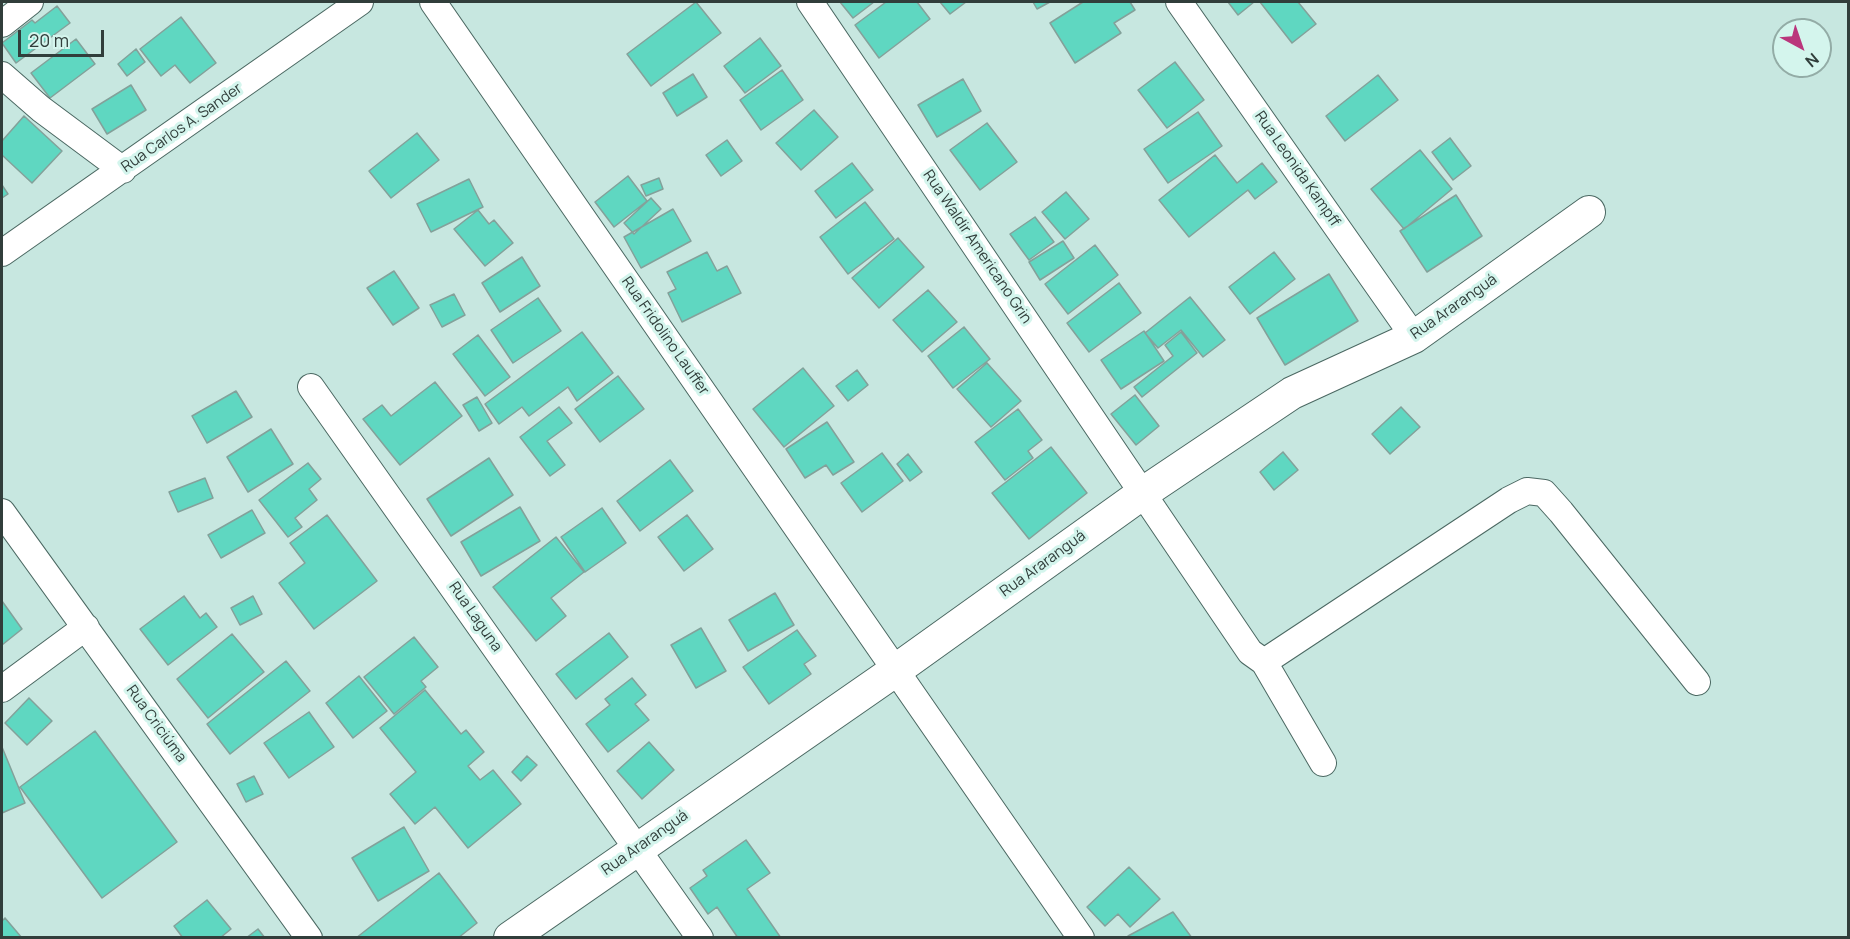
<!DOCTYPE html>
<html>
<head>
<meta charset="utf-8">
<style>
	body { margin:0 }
	#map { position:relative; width:1850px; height:939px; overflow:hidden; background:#c7e7e0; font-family:Manrope,sans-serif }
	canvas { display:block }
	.frame { position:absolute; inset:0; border:3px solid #313e3b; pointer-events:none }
	.north { position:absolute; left:1772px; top:18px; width:60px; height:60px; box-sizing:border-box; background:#d4f5ed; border:2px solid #93aca6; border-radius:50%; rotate:140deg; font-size:16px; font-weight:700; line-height:24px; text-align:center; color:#313e3b }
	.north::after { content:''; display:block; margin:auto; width:21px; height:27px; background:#ba367c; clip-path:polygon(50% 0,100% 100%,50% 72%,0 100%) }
	.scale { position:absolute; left:18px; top:30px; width:86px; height:27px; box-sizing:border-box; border:3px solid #313e3b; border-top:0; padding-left:8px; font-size:18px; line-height:21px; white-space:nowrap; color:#313e3b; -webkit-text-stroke:4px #d4f5ed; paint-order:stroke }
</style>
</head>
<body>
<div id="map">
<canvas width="1850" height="939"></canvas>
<div class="frame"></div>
<div class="north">N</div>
<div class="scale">20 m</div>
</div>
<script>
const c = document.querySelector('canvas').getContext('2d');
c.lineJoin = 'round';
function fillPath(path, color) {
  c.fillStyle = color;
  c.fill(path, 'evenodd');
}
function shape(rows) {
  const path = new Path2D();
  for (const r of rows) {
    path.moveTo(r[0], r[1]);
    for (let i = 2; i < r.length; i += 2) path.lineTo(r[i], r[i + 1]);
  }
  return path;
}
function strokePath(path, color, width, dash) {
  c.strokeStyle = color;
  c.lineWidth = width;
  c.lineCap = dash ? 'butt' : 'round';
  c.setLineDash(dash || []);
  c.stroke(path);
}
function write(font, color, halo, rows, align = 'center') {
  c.font = font + ' Manrope,sans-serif';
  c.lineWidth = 6;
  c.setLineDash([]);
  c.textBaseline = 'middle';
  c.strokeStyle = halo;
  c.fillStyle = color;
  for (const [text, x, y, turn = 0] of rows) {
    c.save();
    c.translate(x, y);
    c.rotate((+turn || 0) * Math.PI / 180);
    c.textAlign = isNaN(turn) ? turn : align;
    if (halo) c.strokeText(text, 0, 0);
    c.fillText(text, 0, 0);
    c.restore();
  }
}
const building = shape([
	[696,2,721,33,651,86,627,54,696,2],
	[840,2,874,2,853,18,840,2],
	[886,2,917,2,930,19,879,58,855,25,886,2],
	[940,2,966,2,950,14,940,2],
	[1033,2,1050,2,1037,9,1033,2],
	[1083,2,1130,2,1135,10,1114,23,1121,33,1075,63,1050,23,1083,2],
	[1228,2,1254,2,1238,15,1228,2],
	[1260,2,1298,2,1316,24,1292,43,1260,2],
	[57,6,70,23,16,63,2,43,32,20,35,23,57,6],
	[181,17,216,63,190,83,175,65,161,76,140,49,181,17],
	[760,38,781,66,745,93,724,66,760,38],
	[76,39,95,64,50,98,31,73,76,39],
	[136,49,145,62,127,76,118,64,136,49],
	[1175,62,1204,100,1167,128,1138,90,1175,62],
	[782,70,803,100,761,130,740,100,782,70],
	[693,74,707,97,677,116,663,93,693,74],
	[1378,75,1398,100,1345,141,1326,116,1378,75],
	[963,79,981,111,937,137,918,105,963,79],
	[131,85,146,110,107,134,92,109,131,85],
	[814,110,838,137,801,170,776,143,814,110],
	[1198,112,1222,146,1168,183,1144,149,1198,112],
	[24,116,62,151,32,183,2,155,2,141,24,116],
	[987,123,1017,162,980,190,950,150,987,123],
	[417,133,439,160,391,198,369,171,417,133],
	[1450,138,1471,166,1453,180,1432,152,1450,138],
	[727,140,742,161,721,176,706,155,727,140],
	[1420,150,1452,189,1404,229,1371,189,1420,150],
	[1215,155,1237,183,1262,163,1277,182,1255,199,1248,190,1189,237,1159,200,1215,155],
	[852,163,873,190,836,218,815,191,852,163],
	[628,176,647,201,614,227,595,202,628,176],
	[659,178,663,189,646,196,641,185,659,178],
	[469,179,483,207,431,232,417,204,469,179],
	[2,185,8,194,2,198,2,185],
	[1066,192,1089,219,1065,239,1042,212,1066,192],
	[1456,195,1482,236,1427,272,1400,231,1456,195],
	[651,198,661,209,634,234,624,223,651,198],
	[865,202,894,239,848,274,820,237,865,202],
	[673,209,691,241,641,268,624,237,673,209],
	[478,210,489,224,494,220,513,243,485,266,454,229,478,210],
	[1035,217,1054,242,1029,260,1010,234,1035,217],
	[898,238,924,267,879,308,852,278,898,238],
	[1063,241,1074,258,1040,280,1029,262,1063,241],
	[1095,245,1118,275,1068,314,1045,284,1095,245],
	[707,252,717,271,727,266,741,293,682,322,668,293,676,289,667,272,707,252],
	[1274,252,1295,279,1250,314,1229,287,1274,252],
	[522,257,540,286,500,312,482,283,522,257],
	[394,271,419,308,393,325,367,288,394,271],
	[1329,274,1358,321,1285,365,1257,318,1329,274],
	[1119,283,1141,313,1089,352,1067,323,1119,283],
	[928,290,957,322,922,352,893,320,928,290],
	[454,294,465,315,442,327,430,305,454,294],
	[1190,297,1225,340,1203,357,1181,330,1158,348,1145,333,1190,297],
	[538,298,561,331,513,363,491,330,538,298],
	[964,327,990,359,953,388,928,356,964,327],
	[1144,331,1164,361,1121,389,1101,360,1144,331],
	[582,332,613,373,577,401,568,387,529,416,522,407,499,424,485,404,582,332],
	[1181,332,1197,353,1142,397,1134,387,1173,356,1165,345,1181,332],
	[478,335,510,377,485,396,453,354,478,335],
	[987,363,1021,401,991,427,957,389,987,363],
	[803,368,834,406,784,447,753,409,803,368],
	[857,370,868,385,848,401,836,386,857,370],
	[618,376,644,409,600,442,575,409,618,376],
	[435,382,462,416,400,465,363,419,382,405,391,416,435,382],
	[236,391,252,417,207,443,192,416,236,391],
	[1135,395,1159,426,1136,445,1111,414,1135,395],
	[477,397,492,423,479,431,463,405,477,397],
	[559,407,572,423,547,441,565,465,550,476,520,437,559,407],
	[1401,407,1420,427,1390,454,1372,434,1401,407],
	[1018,409,1042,440,1028,451,1033,458,1005,480,975,442,1018,409],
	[827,422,854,462,833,475,826,465,805,478,786,449,827,422],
	[271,429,293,464,248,492,227,457,271,429],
	[1051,447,1087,493,1029,539,992,493,1051,447],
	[1283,452,1298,470,1274,490,1260,472,1283,452],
	[882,453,903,481,862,512,841,483,882,453],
	[908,454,922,472,910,481,897,464,908,454],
	[489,458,513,495,451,536,427,499,489,458],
	[670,460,693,491,640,531,617,501,670,460],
	[308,463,321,479,309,489,317,500,295,518,302,527,288,537,259,500,308,463],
	[205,478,213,498,178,512,169,492,205,478],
	[520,507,540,541,481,576,461,542,520,507],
	[602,508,626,543,585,572,561,537,602,508],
	[252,510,265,533,221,558,208,535,252,510],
	[327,515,377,581,314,629,279,583,305,563,290,543,327,515],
	[687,515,713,549,684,571,658,537,687,515],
	[556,537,584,572,551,598,566,616,536,641,493,587,556,537],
	[775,593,794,625,748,651,729,620,775,593],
	[184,596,200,618,206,613,217,627,168,665,140,629,184,596],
	[253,596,262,614,240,625,231,608,253,596],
	[2,601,22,629,2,645,2,601],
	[701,628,726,671,696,688,671,645,701,628],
	[797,630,816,656,804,664,811,674,769,704,743,667,797,630],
	[609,633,628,657,576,699,556,674,609,633],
	[232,634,264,672,208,718,177,679,232,634],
	[414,637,438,667,421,681,426,687,394,714,364,677,414,637],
	[286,661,310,691,230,754,207,724,286,661],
	[359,676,387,711,353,738,326,703,359,676],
	[632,678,646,695,635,704,649,720,608,752,586,724,610,705,605,699,632,678],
	[425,690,461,734,466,730,484,752,468,766,480,780,493,770,521,804,468,848,435,807,415,824,390,794,416,772,380,728,425,690],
	[29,698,52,721,27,745,5,723,29,698],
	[309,712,334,747,289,778,264,743,309,712],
	[95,731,177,842,102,898,20,787,95,731],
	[649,742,674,770,642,799,617,771,649,742],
	[2,747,25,803,2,813,2,747],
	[527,756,537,765,521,781,512,772,527,756],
	[254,776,263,794,246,802,237,784,254,776],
	[404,827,429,871,378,901,352,858,404,827],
	[746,840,770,873,747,889,781,938,738,938,717,907,708,914,690,888,707,876,703,870,746,840],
	[1129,867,1160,899,1130,927,1118,914,1105,926,1087,907,1129,867],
	[439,873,477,923,458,938,356,938,439,873],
	[207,900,231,929,220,938,183,938,174,926,207,900],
	[1173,912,1192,938,1130,938,1128,936,1173,912],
	[5,918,22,938,2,938,2,921,5,918],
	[258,929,265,938,246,938,258,929]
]);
const minor = shape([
	[433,2,1081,938],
	[810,2,1250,652,1264,662,1323,763],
	[1179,2,1414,337],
	[2,24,30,2],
	[2,75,41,109,123,170],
	[2,253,360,2],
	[311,387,700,938],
	[2,512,309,938],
	[1264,662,1509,500,1527,491,1544,493,1561,512,1697,682],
	[2,689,86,627]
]);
const tertiary = shape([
	[510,938,896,670,1143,493,1292,393,1414,337,1589,212]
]);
const streetNames = [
	["Rua Carlos A. Sander",182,128,-35],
	["Rua Leonida Kampff",1297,169,55],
	["Rua Waldir Americano Grin",977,247,56],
	["Rua Araranguá",1454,307,-35],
	["Rua Fridolino Lauffer",665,336,55],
	["Rua Araranguá",1043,564,-36],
	["Rua Laguna",475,617,55],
	["Rua Criciúma",156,724,54],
	["Rua Araranguá",645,843,-35]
];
fillPath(building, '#5fd7c1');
strokePath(building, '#83a19a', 1.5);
strokePath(minor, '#4b6862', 28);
strokePath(tertiary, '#4b6862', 34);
strokePath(minor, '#fff', 26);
strokePath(tertiary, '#fff', 32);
write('15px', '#313e3b', '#d4f5ed', streetNames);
</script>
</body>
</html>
